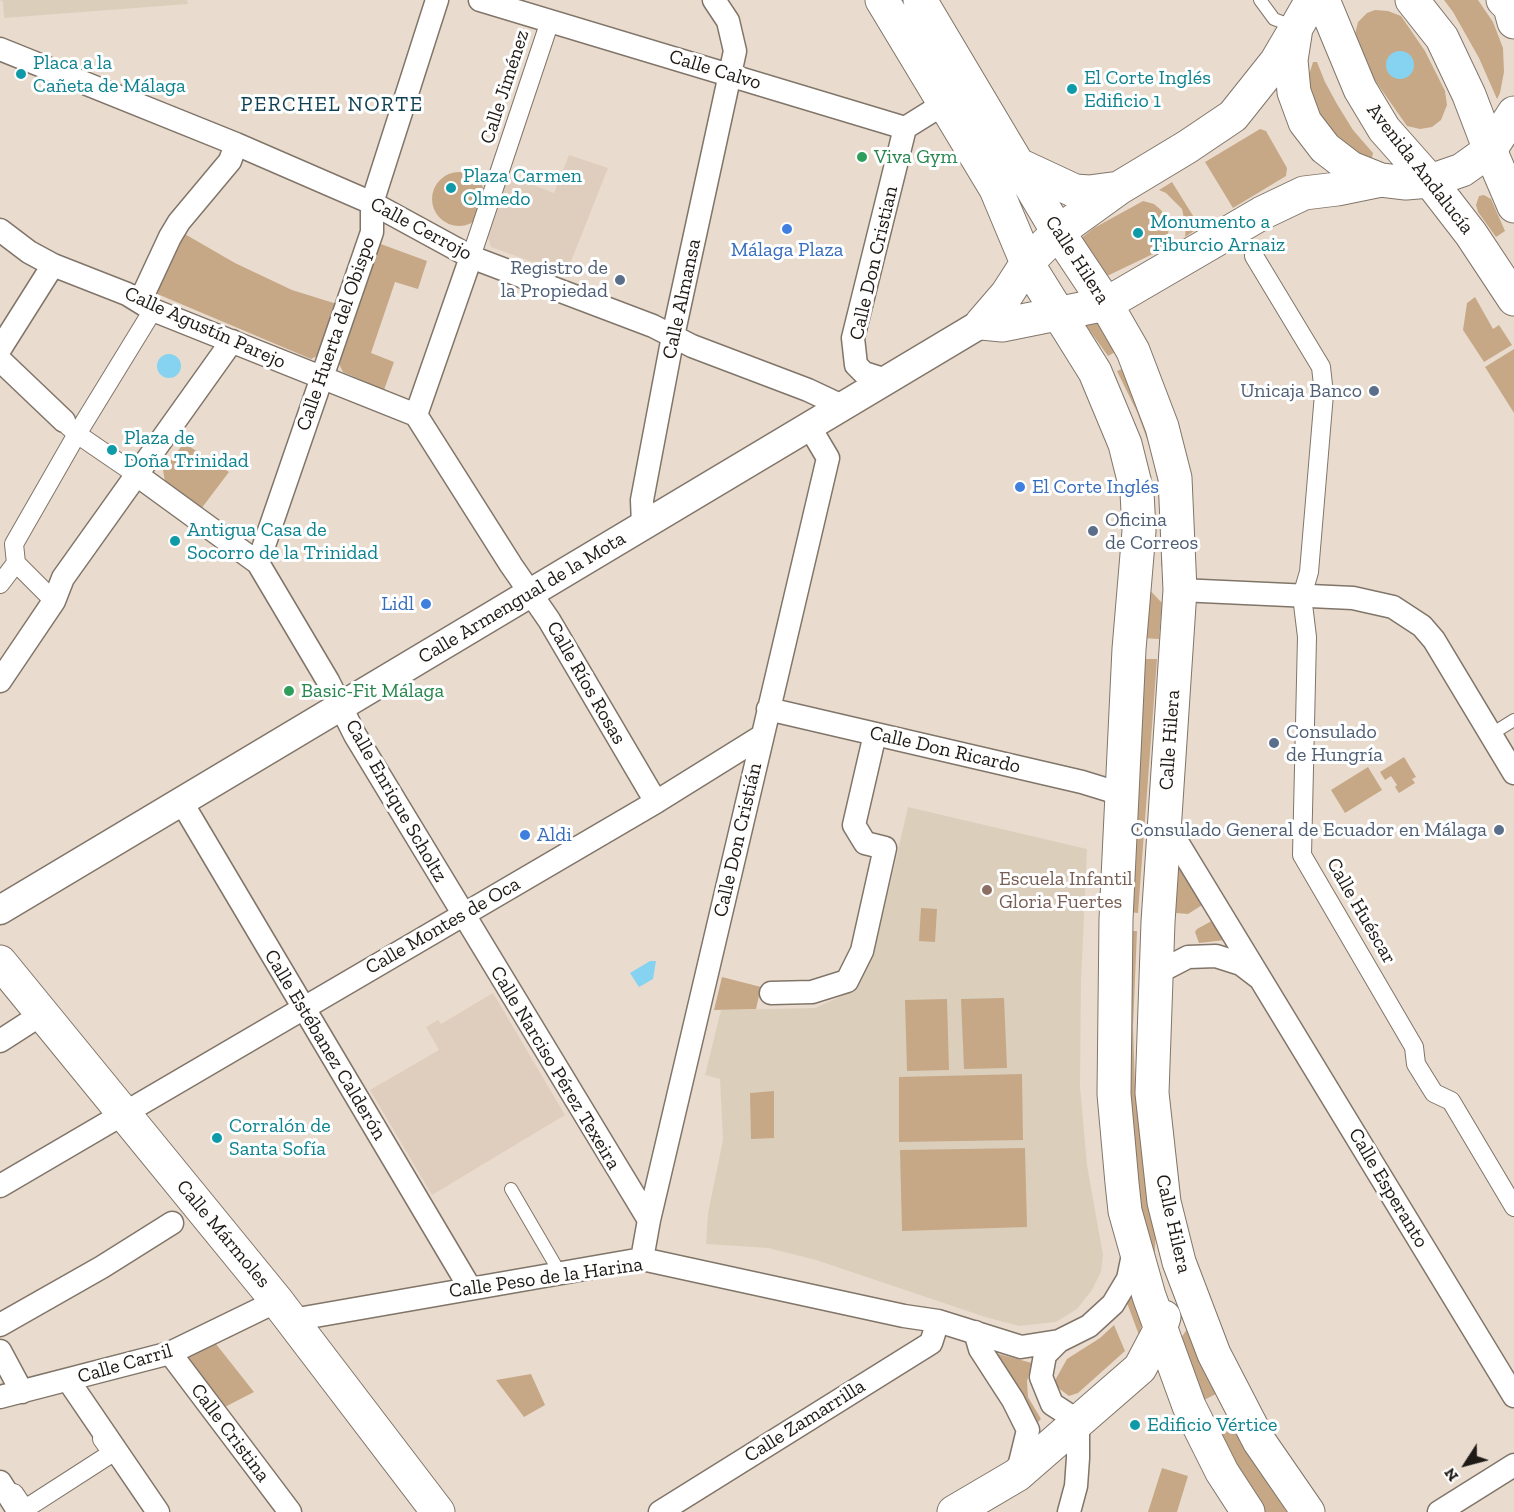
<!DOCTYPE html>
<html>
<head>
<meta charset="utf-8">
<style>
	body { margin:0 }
	#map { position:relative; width:1514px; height:1512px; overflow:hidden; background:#e9dcce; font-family:"Zilla Slab",serif }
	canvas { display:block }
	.north { position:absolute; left:1436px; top:1434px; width:60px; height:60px; -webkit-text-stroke:4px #fff; paint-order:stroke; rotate:234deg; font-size:16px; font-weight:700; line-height:24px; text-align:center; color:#1f1a15 }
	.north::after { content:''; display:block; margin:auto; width:21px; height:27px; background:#1f1a15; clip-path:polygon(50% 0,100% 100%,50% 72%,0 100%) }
</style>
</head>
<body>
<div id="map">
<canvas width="1514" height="1512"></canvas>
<div class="north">N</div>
</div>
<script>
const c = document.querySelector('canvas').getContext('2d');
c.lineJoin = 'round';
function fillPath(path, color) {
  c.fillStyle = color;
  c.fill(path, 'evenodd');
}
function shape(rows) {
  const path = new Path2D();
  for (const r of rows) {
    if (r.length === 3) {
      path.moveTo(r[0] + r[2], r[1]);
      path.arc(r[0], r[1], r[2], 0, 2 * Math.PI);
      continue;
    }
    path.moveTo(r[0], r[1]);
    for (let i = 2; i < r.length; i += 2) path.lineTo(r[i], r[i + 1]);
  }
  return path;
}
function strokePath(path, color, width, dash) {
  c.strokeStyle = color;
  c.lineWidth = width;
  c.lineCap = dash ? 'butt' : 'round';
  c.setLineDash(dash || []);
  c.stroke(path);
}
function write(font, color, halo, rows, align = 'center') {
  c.font = font + ' "Zilla Slab",serif';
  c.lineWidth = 6;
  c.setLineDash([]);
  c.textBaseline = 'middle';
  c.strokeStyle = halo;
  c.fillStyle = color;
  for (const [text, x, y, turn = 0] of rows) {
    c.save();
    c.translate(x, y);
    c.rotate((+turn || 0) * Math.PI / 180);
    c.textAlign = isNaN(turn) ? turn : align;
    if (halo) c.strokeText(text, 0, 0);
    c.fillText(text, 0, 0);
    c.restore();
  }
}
const industrial = shape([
	[569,155,608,168,566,274,491,247,488,238,509,176,554,193],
	[493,993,565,1115,432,1195,370,1090,439,1050,426,1027,438,1020,441,1024]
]);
const education = shape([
	[0,0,187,0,188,4,4,18,3,2],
	[908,807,1087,849,1081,983,1080,1086,1087,1165,1103,1255,1101,1272,1092,1290,1077,1309,1056,1322,1019,1326,985,1317,816,1260,768,1248,706,1244,708,1213,723,1140,720,1079,705,1075,721,1010,815,1008,844,995,874,954]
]);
const green = shape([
	[1444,0,1478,0,1493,22,1503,48,1504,72,1500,93,1497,99,1479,58,1453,12],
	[1375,10,1388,11,1401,16,1425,51,1445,91,1447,105,1441,120,1432,127,1420,129,1407,126,1374,79,1355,34,1358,22,1367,13],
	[1313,62,1317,62,1325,82,1337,104,1353,130,1373,153,1372,158,1351,151,1332,136,1316,113,1310,94,1309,75],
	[1260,129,1266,131,1287,168,1286,176,1233,208,1205,162],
	[459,199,27],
	[1172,182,1200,227,1185,237,1186,227,1182,209,1166,193,1159,190],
	[1484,195,1491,199,1505,231,1496,237,1478,212,1476,205,1479,196],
	[1143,201,1154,204,1161,210,1167,220,1169,228,1167,239,1155,253,1107,276,1101,273,1080,239,1094,228],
	[183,233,235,263,292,290,337,304,321,354,311,359,155,293],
	[378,243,427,261,418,289,395,282,371,353,394,362,384,390,343,372,338,362],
	[1475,297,1493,329,1499,325,1512,345,1484,362,1463,330,1467,303],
	[1091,312,1115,352,1108,356,1080,317],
	[1514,349,1514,413,1485,367],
	[1124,368,1164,479,1163,568,1161,566,1161,516,1158,483,1151,450,1137,412,1117,371],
	[184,443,229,472,201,509,165,482,163,470],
	[1145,585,1162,603,1159,639,1142,638],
	[1141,659,1157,659,1138,913,1129,912],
	[1404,757,1416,777,1412,779,1415,783,1399,793,1395,787,1397,785,1391,776,1385,780,1380,772],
	[1368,767,1382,790,1345,813,1331,790],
	[1177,859,1207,902,1188,914,1176,913,1174,910],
	[921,908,937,909,935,942,919,941],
	[1217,918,1225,940,1199,943,1195,932,1197,929],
	[1128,931,1137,931,1133,1027,1135,1087,1143,1155,1156,1224,1154,1273,1131,1159],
	[722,977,761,987,756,1009,714,1010],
	[1004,998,1007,1068,964,1069,961,999],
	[947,999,949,1070,907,1071,905,1000],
	[1022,1074,1023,1140,899,1142,899,1077],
	[774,1091,774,1138,751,1139,750,1093],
	[1025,1148,1027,1227,902,1231,900,1150],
	[1133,1292,1143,1320,1139,1335,1127,1303],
	[1114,1325,1125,1351,1078,1393,1069,1396,1053,1384,1067,1359,1100,1338],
	[1190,1325,1218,1393,1200,1402,1176,1345],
	[216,1344,254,1392,219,1410,182,1360],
	[991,1352,1032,1363,1027,1381,1028,1397,1041,1419,1035,1425],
	[531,1374,545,1405,524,1417,496,1380],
	[1228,1414,1253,1459,1287,1512,1264,1512,1211,1423],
	[1162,1468,1188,1476,1177,1512,1148,1512]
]);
const water = shape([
	[1400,65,14],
	[169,366,12],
	[650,961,656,961,653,979,639,987,630,973]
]);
const service = shape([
	[1260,0,1274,19,1295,27],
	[1490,735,1514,720],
	[511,1189,560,1273]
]);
const pedestrian = shape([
	[1254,256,1321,367,1324,394,1309,572,1302,596,1307,637,1302,855,1414,1047,1416,1064,1434,1093,1451,1101,1514,1207],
	[471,257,550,21],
	[68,426,77,434,137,475],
	[0,584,16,563],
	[54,601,16,563,14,544,77,434,153,310],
	[14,1493,25,1509,112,1453,102,1439]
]);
const minor = shape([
	[480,0,905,128,945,103],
	[0,49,236,144,372,203,471,257,653,326,692,346,808,390,842,406],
	[0,230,29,252,53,265,127,294,153,310,416,415,511,565,549,620,656,802],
	[145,305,143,295,170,237,179,222,230,161,236,144],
	[0,349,53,265],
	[0,360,64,421],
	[886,380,864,373,856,365,853,338,905,128],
	[416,415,471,257],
	[137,475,258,563,328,681,355,735,649,1220],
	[643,525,642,500,673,336,735,51,728,21,714,0],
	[258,563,372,232,372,203,437,0],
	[1180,590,1353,598,1393,607,1422,626,1434,640,1514,773],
	[0,681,54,601,63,578,232,341],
	[768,709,1082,782,1121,794],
	[181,801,470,1288],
	[1165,822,1514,1396],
	[1157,973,1188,957,1216,956,1241,964,1258,977],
	[771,993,812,992,847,981,862,951,885,848,865,843,854,825,875,734],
	[0,1041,42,1014],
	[0,1186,656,802,762,736],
	[642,1259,649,1220,828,458,809,426],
	[292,1320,642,1259,904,1316,938,1321,1021,1347,1059,1341,1089,1326,1113,1304,1128,1279,1134,1250],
	[0,1325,102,1267,172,1223],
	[975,1332,980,1349,1013,1400,1028,1430,1017,1475],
	[1059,1341,1045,1355,1041,1377,1052,1404,1078,1421,1078,1458,1076,1486,1069,1512],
	[0,1351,22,1392],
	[170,1353,290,1512],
	[68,1380,158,1512],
	[0,1397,170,1353,277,1301],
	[0,1482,19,1512],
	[660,1512,931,1343,938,1321],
	[1439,1512,1514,1465]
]);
const tertiary = shape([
	[0,910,982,323]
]);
const secondary = shape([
	[882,0,996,189,1027,263,1095,372,1125,444,1137,492,1139,531,1129,649,1116,919,1114,1094,1122,1183,1125,1211,1149,1296,1189,1406,1222,1472,1248,1512],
	[920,0,1058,232,1106,304,1133,351,1162,427,1175,478,1180,590,1158,922,1152,1093,1164,1202,1179,1262,1214,1354,1259,1441,1308,1512],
	[1312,0,1296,28,1291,60,1294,92,1305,122,1325,148,1351,168,1381,180,1406,183,1430,181,1462,170,1490,150,1514,113],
	[1323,0,1360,89,1384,129,1430,181],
	[1412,0,1442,38,1469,95,1490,150],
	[1503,0,1510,7,1514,22],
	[1017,164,1075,191,1089,192,1119,188],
	[982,323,1007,294,1027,263,1058,232,1119,188,1187,147,1233,116,1276,62,1296,28],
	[982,323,1002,325,1106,304,1262,213,1304,193,1337,189,1381,180],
	[0,962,277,1301,438,1512],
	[954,1512,1017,1475,1140,1368,1160,1330,1164,1317]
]);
const primary = shape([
	[1490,150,1514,206],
	[1430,181,1471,234,1514,299]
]);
const markers = [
	[21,74,6,"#0f9aa8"],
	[1072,89,6,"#0f9aa8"],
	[862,157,6,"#2e9e5b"],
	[451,188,6,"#0f9aa8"],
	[787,229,6,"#3f7fe0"],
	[1138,233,6,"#0f9aa8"],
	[620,280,6,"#5c6f8a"],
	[1374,391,6,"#5c6f8a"],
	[112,450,6,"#0f9aa8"],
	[1020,487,6,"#3f7fe0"],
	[1093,531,6,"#5c6f8a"],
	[175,541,6,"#0f9aa8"],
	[426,604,6,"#3f7fe0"],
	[289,691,6,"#2e9e5b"],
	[1274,743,6,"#5c6f8a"],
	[1499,830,6,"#5c6f8a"],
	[525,835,6,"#3f7fe0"],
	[987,890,6,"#8d6e63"],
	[217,1138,6,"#0f9aa8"],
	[1135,1425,6,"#0f9aa8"]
];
const cultureNames = [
	["Placa a la",33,63],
	["Cañeta de Málaga",33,86],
	["El Corte Inglés",1084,78],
	["Edificio 1",1084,101],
	["Plaza Carmen",463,176],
	["Olmedo",463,199],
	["Monumento a",1150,222],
	["Tiburcio Arnaiz",1150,245],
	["Plaza de",124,438],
	["Doña Trinidad",124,461],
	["Antigua Casa de",187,530],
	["Socorro de la Trinidad",187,553],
	["Corralón de",229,1126],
	["Santa Sofía",229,1149],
	["Edificio Vértice",1147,1425]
];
const streetNames = [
	["Calle Calvo",715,70,17],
	["Calle Jiménez",505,87,-72],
	["Avenida Andalucía",1420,169,52],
	["Calle Cerrojo",421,229,28],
	["Calle Hilera",1077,260,57],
	["Calle Don Cristian",874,263,-77],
	["Calle Almansa",682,299,-78],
	["Calle Agustín Parejo",205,328,24],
	["Calle Huerta del Obispo",336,334,-71],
	["Calle Armengual de la Mota",522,598,-31],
	["Calle Ríos Rosas",586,683,60],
	["Calle Hilera",1170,740,-86],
	["Calle Don Ricardo",945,750,13],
	["Calle Enrique Scholtz",396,801,60],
	["Calle Don Cristián",738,840,-77],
	["Calle Huéscar",1361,911,60],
	["Calle Montes de Oca",443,926,-30],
	["Calle Estébanez Calderón",325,1045,59],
	["Calle Narciso Pérez Texeira",555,1068,59],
	["Calle Esperanto",1388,1188,59],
	["Calle Hilera",1173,1224,77],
	["Calle Mármoles",223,1234,50],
	["Calle Peso de la Harina",546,1278,-8],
	["Calle Carril",125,1364,-16],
	["Calle Zamarrilla",805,1421,-32],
	["Calle Cristina",230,1433,53]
];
const leisureNames = [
	["Viva Gym",874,157],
	["Basic-Fit Málaga",301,691]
];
const shopNames = [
	["Málaga Plaza",787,250,"center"],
	["El Corte Inglés",1032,487],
	["Lidl",414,604,"right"],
	["Aldi",537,835]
];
const serviceNames = [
	["Registro de",608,268],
	["la Propiedad",608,291],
	["Unicaja Banco",1362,391],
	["Oficina",1105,520,"left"],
	["de Correos",1105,543,"left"],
	["Consulado",1286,732,"left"],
	["de Hungría",1286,755,"left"],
	["Consulado General de Ecuador en Málaga",1487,830]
];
const educationNames = [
	["Escuela Infantil",999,879],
	["Gloria Fuertes",999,902]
];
const neighbourhoodNames = [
	["PERCHEL NORTE",332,105]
];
fillPath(industrial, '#dfcdbe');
fillPath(education, '#dbcfbc');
fillPath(green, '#c6a887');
fillPath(water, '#86d2f1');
strokePath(service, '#817569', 14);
strokePath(pedestrian, '#817569', 20);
strokePath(minor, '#817569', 25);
strokePath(tertiary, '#817569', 31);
strokePath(secondary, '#817569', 35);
strokePath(primary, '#817569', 35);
strokePath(service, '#fff', 12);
strokePath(pedestrian, '#fff', 18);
strokePath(minor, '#fff', 22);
strokePath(tertiary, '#fff', 28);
strokePath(secondary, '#fff', 33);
strokePath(primary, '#fff', 33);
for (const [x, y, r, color] of markers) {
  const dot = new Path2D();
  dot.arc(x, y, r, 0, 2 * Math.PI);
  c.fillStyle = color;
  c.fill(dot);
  strokePath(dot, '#fff', 2);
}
write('20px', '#0d838f', '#fff', cultureNames, 'left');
write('20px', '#1f1a15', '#fff', streetNames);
write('20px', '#27864d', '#fff', leisureNames, 'left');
write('20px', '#366cbe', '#fff', shopNames, 'left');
write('20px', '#4e5e75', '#fff', serviceNames, 'right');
write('20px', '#785e54', '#fff', educationNames, 'left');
c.letterSpacing = '1.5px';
write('21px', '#0e3f52', '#fff', neighbourhoodNames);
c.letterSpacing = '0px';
</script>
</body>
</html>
